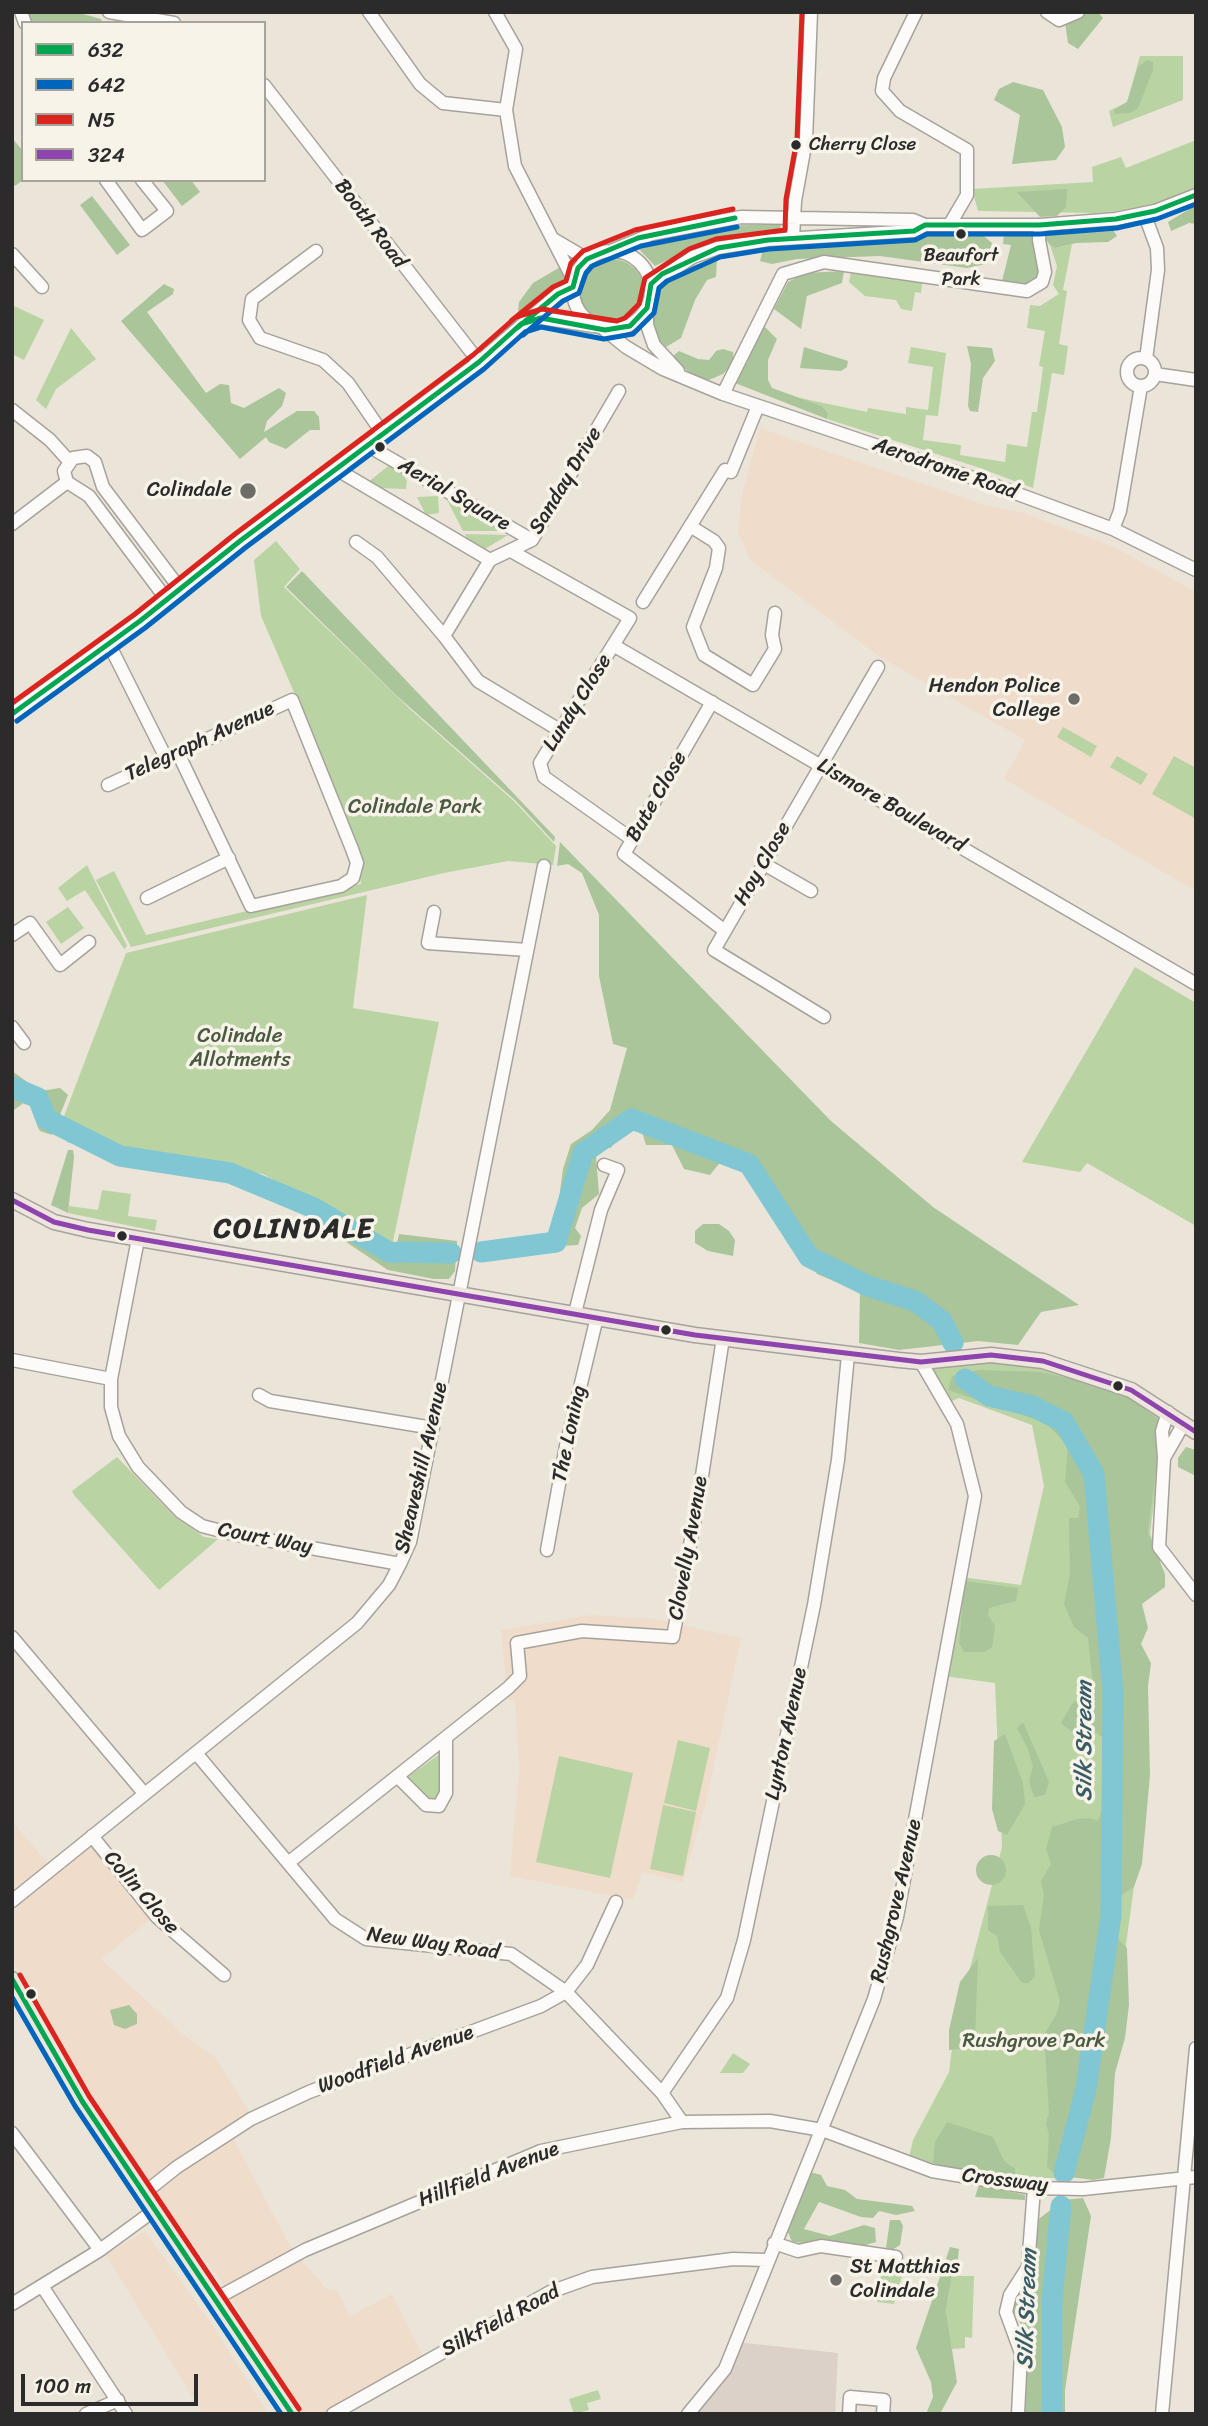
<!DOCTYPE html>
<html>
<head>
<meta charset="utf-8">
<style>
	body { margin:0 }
	#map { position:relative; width:1208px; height:2426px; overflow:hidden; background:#ebe5d9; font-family:Sriracha,sans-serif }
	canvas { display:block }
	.frame { position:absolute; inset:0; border:14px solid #2b2b2b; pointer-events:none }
	.legend { position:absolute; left:21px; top:21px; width:245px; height:161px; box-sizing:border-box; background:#f7f3e8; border:2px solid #a5a39c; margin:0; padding:9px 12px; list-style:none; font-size:21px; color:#2b2b2b }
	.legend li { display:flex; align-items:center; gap:14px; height:35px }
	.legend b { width:35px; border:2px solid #a5a39c }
	.scale { position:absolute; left:21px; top:2374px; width:177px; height:32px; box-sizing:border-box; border:4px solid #2b2b2b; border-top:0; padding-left:9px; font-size:21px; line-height:24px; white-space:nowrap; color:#2b2b2b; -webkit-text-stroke:5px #f7f3e8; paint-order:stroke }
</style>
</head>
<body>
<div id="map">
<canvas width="1208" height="2426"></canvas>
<div class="frame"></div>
<ul class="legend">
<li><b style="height:9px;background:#00a651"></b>632</li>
<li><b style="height:9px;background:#0065bd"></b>642</li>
<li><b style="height:9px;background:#dc241f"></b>N5</li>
<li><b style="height:9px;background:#8e44ad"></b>324</li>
</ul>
<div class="scale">100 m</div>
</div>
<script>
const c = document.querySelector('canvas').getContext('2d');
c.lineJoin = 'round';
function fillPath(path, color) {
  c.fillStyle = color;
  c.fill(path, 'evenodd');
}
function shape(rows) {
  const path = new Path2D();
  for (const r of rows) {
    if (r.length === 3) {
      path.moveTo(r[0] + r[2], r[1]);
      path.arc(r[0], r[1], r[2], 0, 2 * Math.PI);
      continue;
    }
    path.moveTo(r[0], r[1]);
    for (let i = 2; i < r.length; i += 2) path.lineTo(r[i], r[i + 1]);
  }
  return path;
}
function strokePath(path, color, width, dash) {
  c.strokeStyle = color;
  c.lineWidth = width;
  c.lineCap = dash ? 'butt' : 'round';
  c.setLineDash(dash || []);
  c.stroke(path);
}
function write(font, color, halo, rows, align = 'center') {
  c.font = font + ' Sriracha,sans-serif';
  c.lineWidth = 7;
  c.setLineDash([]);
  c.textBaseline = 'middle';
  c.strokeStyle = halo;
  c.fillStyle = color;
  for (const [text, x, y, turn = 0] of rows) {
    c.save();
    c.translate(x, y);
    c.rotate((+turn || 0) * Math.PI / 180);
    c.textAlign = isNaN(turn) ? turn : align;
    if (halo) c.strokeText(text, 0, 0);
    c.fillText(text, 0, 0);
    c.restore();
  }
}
const built = shape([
	[760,428,984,505,1024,513,1112,546,1196,592,1196,891,1004,779,1025,740,880,657,750,560,738,532,742,494],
	[591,1615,654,1619,741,1638,706,1802,683,1882,642,1872,633,1900,510,1876,519,1768,515,1701,508,1700,501,1630],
	[12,1821,51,1867,92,1836,156,1915,101,1959,182,2033,216,2058,253,2118,231,2134,289,2244,326,2289,337,2290,350,2316,392,2294,423,2356,323,2414,301,2414,223,2284,134,2166,12,1961],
	[145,2231,216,2330,268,2414,203,2414,106,2255]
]);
const industrial = shape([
	[736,2342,838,2353,835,2414,688,2414]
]);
const green = shape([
	[1140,56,1183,56,1183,100,1113,127,1109,111,1127,102],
	[1196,140,1196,189,1139,209,1095,213,978,211,972,189,1093,182,1092,167,1121,157,1126,168],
	[1072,244,1063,290,1067,291,1059,344,1068,346,1064,375,1052,373,1033,488,977,467,827,419,828,413,822,406,795,397,867,412,868,408,906,414,906,407,928,410,933,367,908,363,911,347,946,353,938,416,926,415,923,440,961,445,960,455,1005,462,1007,444,1027,447,1032,412,1037,412,1043,367,1039,366,1045,331,1027,328,1030,305,1040,306,1059,294,1053,285,1057,266,1050,245,1057,248],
	[851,272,922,283,921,293,915,292,912,311,901,309,896,300,865,296,849,282],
	[12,305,44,320,24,360,12,354],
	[71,328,96,359,56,389,46,409,36,400],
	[392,463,400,468,407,481,406,489,377,488,367,483],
	[438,496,439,513,426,515,417,497],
	[445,496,510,531,463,531],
	[465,534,508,535,485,549,470,545],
	[276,541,300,569,284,587,410,709,515,802,556,846,553,865,508,861,444,873,131,947,96,880,114,871,146,935,361,884,357,855,319,750,261,616,254,560],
	[1063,727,1097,746,1091,757,1057,737],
	[1117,756,1148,774,1141,785,1110,767],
	[1174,756,1196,768,1196,819,1152,794],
	[87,865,127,946,124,949,85,890,67,901,58,888],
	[367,895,353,1008,439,1022,392,1246,263,1174,122,1152,61,1124,126,953],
	[68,907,84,928,61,944,46,922],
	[1135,967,1196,1003,1196,1226,1087,1163,1080,1172,1022,1162],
	[102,1190,131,1194,128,1216,157,1220,155,1231,68,1213,69,1206,98,1210],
	[1043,1361,1154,1412,1164,1423,1150,1534,1161,1561,1132,1587,1145,1806,1094,2178,1032,2178,932,2171,908,2162,913,2140,949,2072,955,2025,1002,1847,995,1683,944,1676,962,1577,1021,1585,1044,1486,1032,1425,959,1398,945,1404,921,1362],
	[117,1457,175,1517,204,1537,218,1539,159,1590,74,1495,72,1491],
	[678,1740,710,1748,696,1811,664,1803],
	[441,1753,441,1790,437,1802,424,1800,405,1779],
	[559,1756,633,1773,610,1878,536,1862],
	[663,1805,696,1812,683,1876,650,1869],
	[733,2053,750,2064,743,2073,720,2073],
	[882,2265,904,2269,894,2304,877,2302],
	[952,2276,974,2276,972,2338,965,2337,965,2348,952,2349,946,2310],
	[598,2390,601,2399,587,2403,589,2410,574,2414,569,2399]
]);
const forest = shape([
	[25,12,76,12,101,19,102,23,29,23],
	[1089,12,1098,12,1103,18,1078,49,1068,43,1065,23],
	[1147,60,1153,62,1153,70,1138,108,1130,113,1114,114,1114,110,1127,102,1138,67],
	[1013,82,1043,90,1062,127,1065,147,1056,160,1012,164,1020,115,994,100,999,89],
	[12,138,23,151,23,180,15,186,12,182],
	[162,180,191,180,200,192,182,206],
	[1067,189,1066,207,1057,216,1040,217,1017,192],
	[92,196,130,245,117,255,80,205],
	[1196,205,1196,224,1189,223,1171,231,1168,222],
	[781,224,780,232,700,245,655,266,635,245,664,236,721,226],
	[1089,225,1110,225,1117,236,1108,242,1076,243,1056,248,1050,245,1045,238,1048,231],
	[1034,231,1039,266,1036,284,1002,281,1011,245,1003,244,1004,234],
	[980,233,992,243,986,264,967,268,880,256,797,259,772,264,760,261,763,249,777,244],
	[717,258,716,277,707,280,695,300,681,338,666,347,655,336,652,316,667,274],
	[612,291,32],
	[562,266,565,280,556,291,526,316,518,311,519,302,533,283],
	[844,271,842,283,807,296,801,329,774,309,788,282,805,273],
	[164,284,174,289,173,294,147,312,206,393,220,384,229,385,231,403,244,408,279,388,286,393,282,406,267,421,264,432,297,411,314,411,319,417,320,430,310,430,286,449,269,442,266,437,240,459,121,321],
	[762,324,777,339,768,360,768,380,772,388,822,406,828,413,827,419,735,383,731,372,747,363],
	[967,346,992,348,995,361,983,378,978,412,970,411,968,406,971,364],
	[804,347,848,361,847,367,841,371,800,368],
	[723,349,733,352,734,362,723,374,709,380,695,377,675,361,674,355,679,351,698,359,709,360,716,351],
	[302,571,555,837,554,842,516,801,397,696,286,587],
	[560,842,831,1121,933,1207,1079,1305,1041,1312,1018,1345,978,1341,899,1350,859,1343,860,1292,817,1274,740,1164,722,1160,710,1175,684,1169,672,1145,646,1145,641,1129,620,1131,611,1148,602,1147,596,1156,599,1194,582,1208,575,1228,581,1236,578,1245,559,1246,540,1253,554,1235,563,1169,571,1144,592,1130,610,1110,627,1048,613,1044,599,976,599,915,582,873,568,864,557,866],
	[12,1071,40,1091,60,1088,68,1095,52,1135,40,1131,37,1126,36,1106,25,1102,14,1110,12,1107],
	[72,1130,122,1154,263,1178,392,1249,396,1248,399,1234,457,1241,455,1271,449,1279,434,1279,388,1270,337,1236,309,1212,276,1195,230,1179,194,1172,122,1165,91,1149,67,1142,67,1134],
	[68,1150,73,1150,74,1157,68,1213,51,1205],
	[703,1224,719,1224,729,1231,735,1240,733,1256,708,1251,695,1243,695,1231],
	[978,1370,1040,1372,1116,1388,1162,1422,1148,1532,1165,1574,1165,1587,1142,1604,1148,1628,1141,1644,1151,1663,1148,1686,1150,1775,1142,1864,1134,1887,1115,1899,1112,1933,1127,1948,1129,2005,1125,2038,1115,2073,1111,2138,1104,2178,1093,2180,1056,2175,1047,2167,1049,2135,1046,2123,1049,2113,1044,2035,1057,2013,1060,2001,1039,1930,1044,1895,1041,1881,1051,1864,1046,1849,1052,1827,1077,1819,1090,1818,1098,1821,1104,1804,1107,1764,1103,1738,1089,1727,1072,1732,1061,1723,1072,1704,1093,1686,1088,1638,1074,1627,1064,1604,1070,1574,1069,1518,1078,1518,1080,1506,1065,1482,1068,1446,1046,1423,948,1390,952,1376],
	[1186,1447,1196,1450,1196,1476,1178,1467,1178,1458],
	[965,1581,1018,1588,1016,1601,989,1608,988,1615,995,1626,992,1647,985,1652,964,1652,959,1643],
	[1023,1722,1049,1782,1045,1795,1034,1797,1029,1781,1033,1767,1028,1749,1017,1728],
	[1005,1734,1023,1783,1025,1804,1007,1835,998,1831,992,1809,994,1741],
	[991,1870,15],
	[1023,1905,1031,1928,1035,1976,1029,1983,1022,1983,1000,1952,997,1936,988,1930,988,1906],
	[978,1958,975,2040,962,2049,949,2050,949,2030,960,1982],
	[129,2005,137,2014,137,2024,125,2029,114,2025,110,2010],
	[947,2122,993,2137,1004,2161,1015,2169,1015,2178,956,2170,933,2163,935,2142],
	[810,2172,821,2175,827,2186,845,2190,857,2199,912,2206,915,2211,896,2215,879,2211,873,2218,861,2217,819,2202,804,2229,830,2236,864,2225,875,2228,876,2242,859,2247,792,2242,788,2232],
	[979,2185,1025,2195,1025,2200,975,2197],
	[1083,2198,1091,2216,1065,2390,1065,2414,1022,2414,1027,2334,1014,2313,1013,2302,1033,2273,1035,2222,1063,2200],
	[890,2220,900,2220,903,2226,900,2245,892,2250,886,2248],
	[950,2247,959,2249,957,2268,952,2276,946,2310,957,2382,940,2414,926,2414,933,2397,931,2382,916,2348]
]);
const river = shape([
	[12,1087,38,1098,46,1119,120,1156,230,1173,314,1208,389,1252,451,1253],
	[481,1252,556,1242,583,1153,632,1119,749,1164,809,1257,868,1286,915,1301,942,1321,953,1343],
	[965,1379,989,1396,1032,1406,1064,1422,1094,1474,1113,1692,1111,1916,1086,2089,1064,2173],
	[1052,2414,1052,2300,1061,2206]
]);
const minor = shape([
	[21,12,25,23],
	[109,12,174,23],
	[369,12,420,84,443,103,506,110],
	[495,12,516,49,506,110,515,166,573,279],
	[916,12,884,78,882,91,900,111,967,150,967,195,950,224],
	[1047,12,1059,20,1078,12],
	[264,85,479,362],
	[106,180,142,230,167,211,142,180],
	[1144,213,1157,248,1158,270,1146,359],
	[793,238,795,201,806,140,811,12],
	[553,239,587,259],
	[613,250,652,234,741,217,913,220,925,225],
	[612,290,39],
	[316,251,252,299,249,320,260,338,323,360,348,383,383,434],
	[12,254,42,287],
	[651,284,693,257,718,248,768,240,914,231,925,225,1040,225,1116,219,1155,211,1196,195],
	[647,309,647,325,654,345,678,371],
	[528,322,541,318,593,326],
	[605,330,626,347,663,369,723,394,988,483,1113,529,1196,570],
	[1141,372,14],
	[1155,374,1196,380],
	[723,394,783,274,824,262,1027,291,1042,282,1045,272,1039,240,1040,225],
	[12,410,50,440,69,461],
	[377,451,532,540],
	[336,469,490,560],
	[12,524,67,482],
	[690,526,714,541,719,548,716,568,693,627,704,655,753,685,775,649,772,635,775,613],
	[1113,529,1120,511,1141,386],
	[356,542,377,557,444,636],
	[511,551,630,618,540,763,544,777,633,840],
	[167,600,89,496,67,482,64,471,73,458,87,456,95,462,103,487,181,590],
	[643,602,725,470,731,472,758,406],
	[109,644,166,758],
	[613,645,1196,984],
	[712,702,624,854,725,931],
	[12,714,140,621,240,541,479,362,558,294,573,287],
	[561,731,478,681,444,636,490,560,532,540,619,391],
	[108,785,292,700,352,849,357,863,353,878,341,886,251,906,178,753],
	[764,864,811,891],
	[147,898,229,858],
	[434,912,428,943,527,950],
	[12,935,30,923,60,965,89,942],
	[824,1017,714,950,878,667],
	[12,1027,24,1043],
	[138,1239,111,1379,111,1407,119,1436,138,1467,181,1512,202,1526,233,1534,400,1564],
	[575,1313,601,1210,618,1170,604,1165],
	[12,1360,111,1379],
	[259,1395,270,1401,433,1428],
	[1168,1412,1162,1431,1164,1458,1184,1423],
	[1164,1458,1159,1547,1196,1595],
	[547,1550,566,1446,597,1317],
	[12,1637,143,1792],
	[196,1753,335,1919,366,1939,511,1954,566,1992,662,2093,682,2122],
	[398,1777,426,1805,439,1806,446,1793,446,1739],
	[92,1836,157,1917,224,1975],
	[288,1863,508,1688,520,1676,517,1643,582,1631,673,1637,698,1502,723,1338],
	[12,1901,357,1623,389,1585,400,1564,410,1542,544,866],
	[662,2093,727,1998,744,1940,814,1605,838,1460,848,1355],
	[12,2133,100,2250],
	[143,2194,177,2167,251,2119,309,2092,541,2006,566,1992,587,1965,616,1902],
	[774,2243,798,2251,821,2246,896,2257],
	[42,2286,126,2414],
	[217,2298,305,2250,541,2151,682,2122,770,2121,822,2130,932,2171,1034,2188,1083,2189,1196,2177],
	[12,2304,100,2250,156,2209],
	[86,2414,118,2400],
	[333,2414,550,2292,592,2277,733,2259,766,2260],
	[688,2414,725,2369,874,1999,897,1917,975,1496,957,1424,921,1362],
	[849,2414,850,2397,884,2400,883,2414],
	[1018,2414,1021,2353,1006,2312,1010,2295,1028,2267,1034,2188],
	[1162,2414,1196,2048]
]);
const major = shape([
	[12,1200,54,1222,88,1230,695,1335,899,1360,921,1362,991,1355,1043,1361,1131,1390,1196,1432],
	[12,1979,82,2101,292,2414]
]);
const bus1 = shape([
	[517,328,558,294,573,287,578,268,587,259,638,238,735,218],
	[12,714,140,621,240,541,479,362,521,324,541,318,605,330,630,326,647,308,651,284,662,274,718,248,768,240,914,231,925,225,1040,225,1116,219,1155,211,1196,195],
	[12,1979,82,2101,292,2414]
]);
const bus2 = shape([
	[523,335,563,301,579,293,586,273,592,266,641,246,737,227],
	[17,721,145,628,245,548,484,369,525,332,541,327,604,339,633,334,654,313,659,288,667,281,720,257,769,249,915,240,927,234,1040,234,1117,228,1157,219,1196,204],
	[12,1997,75,2106,281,2414]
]);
const bus3 = shape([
	[511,321,553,287,566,281,571,263,583,251,635,230,733,209],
	[12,703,135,614,235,534,473,355,516,317,542,309,617,321,625,318,639,304,645,278,689,249,716,239,785,230,786,199,797,139,802,12],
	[20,1975,89,2096,299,2409]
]);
const bus4 = shape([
	[12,1200,54,1222,88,1230,695,1335,921,1362,991,1355,1043,1361,1131,1390,1196,1432]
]);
const markers = [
	[796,145,6,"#2b2b2b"],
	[961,234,6,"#2b2b2b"],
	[380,447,6,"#2b2b2b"],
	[248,491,9,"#6e6c68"],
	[1074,699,7,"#6e6c68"],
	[122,1236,6,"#2b2b2b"],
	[666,1330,6,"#2b2b2b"],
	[1118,1386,6,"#2b2b2b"],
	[31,1994,6,"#2b2b2b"],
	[836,2280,7,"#6e6c68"]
];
const busNames = [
	["Cherry Close",809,145],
	["Beaufort",961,256,"center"],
	["Park",961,280,"center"]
];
const streetNames = [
	["Booth Road",370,224,53],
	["Aerodrome Road",945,469,19],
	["Sanday Drive",566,481,-59],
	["Aerial Square",454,495,30],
	["Lundy Close",578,703,-58],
	["Telegraph Avenue",200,742,-25],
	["Bute Close",657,797,-60],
	["Lismore Boulevard",891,806,30],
	["Hoy Close",763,864,-60],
	["The Loning",570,1434,-78],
	["Sheaveshill Avenue",422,1468,-77],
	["Court Way",265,1539,11],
	["Clovelly Avenue",689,1548,-80],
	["Lynton Avenue",787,1734,-78],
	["Colin Close",141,1893,49],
	["Rushgrove Avenue",897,1901,-77],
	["New Way Road",433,1944,8],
	["Woodfield Avenue",396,2060,-20],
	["Hillfield Avenue",489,2175,-21],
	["Crossway",1005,2181,7],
	["Silkfield Road",501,2321,-28]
];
const poiNames = [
	["Colindale",232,491],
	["Hendon Police",1060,687],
	["College",1060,711],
	["St Matthias",850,2268,"left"],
	["Colindale",850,2292,"left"]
];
const parkNames = [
	["Colindale Park",415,808],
	["Colindale",240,1037],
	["Allotments",240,1061],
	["Rushgrove Park",1034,2042]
];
const waterNames = [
	["Silk Stream",1085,1741,-90],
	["Silk Stream",1028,2309,-88]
];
const districtNames = [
	["COLINDALE",294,1230]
];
fillPath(built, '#efdccb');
fillPath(industrial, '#dcd1c8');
fillPath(green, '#bad3a3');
fillPath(forest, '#aac59a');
strokePath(river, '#81c6d3', 21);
strokePath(minor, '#a6a29b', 15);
strokePath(major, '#a6a29b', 17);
strokePath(minor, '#fcfbf9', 12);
strokePath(major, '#eee6de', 14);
strokePath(bus1, '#00a651', 5);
strokePath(bus2, '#0065bd', 5);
strokePath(bus3, '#dc241f', 5);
strokePath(bus4, '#8e44ad', 5);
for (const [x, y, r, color] of markers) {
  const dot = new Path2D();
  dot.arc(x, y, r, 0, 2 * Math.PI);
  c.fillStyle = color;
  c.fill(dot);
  strokePath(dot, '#f7f3e8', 2.5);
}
write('19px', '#2b2b2b', '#f7f3e8', busNames, 'left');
write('21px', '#2b2b2b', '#f7f3e8', streetNames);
write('21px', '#2b2b2b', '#f7f3e8', poiNames, 'right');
write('21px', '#4a5942', '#f7f3e8', parkNames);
write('italic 23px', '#395c65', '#f7f3e8', waterNames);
c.letterSpacing = '2px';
write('bold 28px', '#2b2b2b', '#f7f3e8', districtNames);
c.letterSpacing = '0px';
</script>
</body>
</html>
